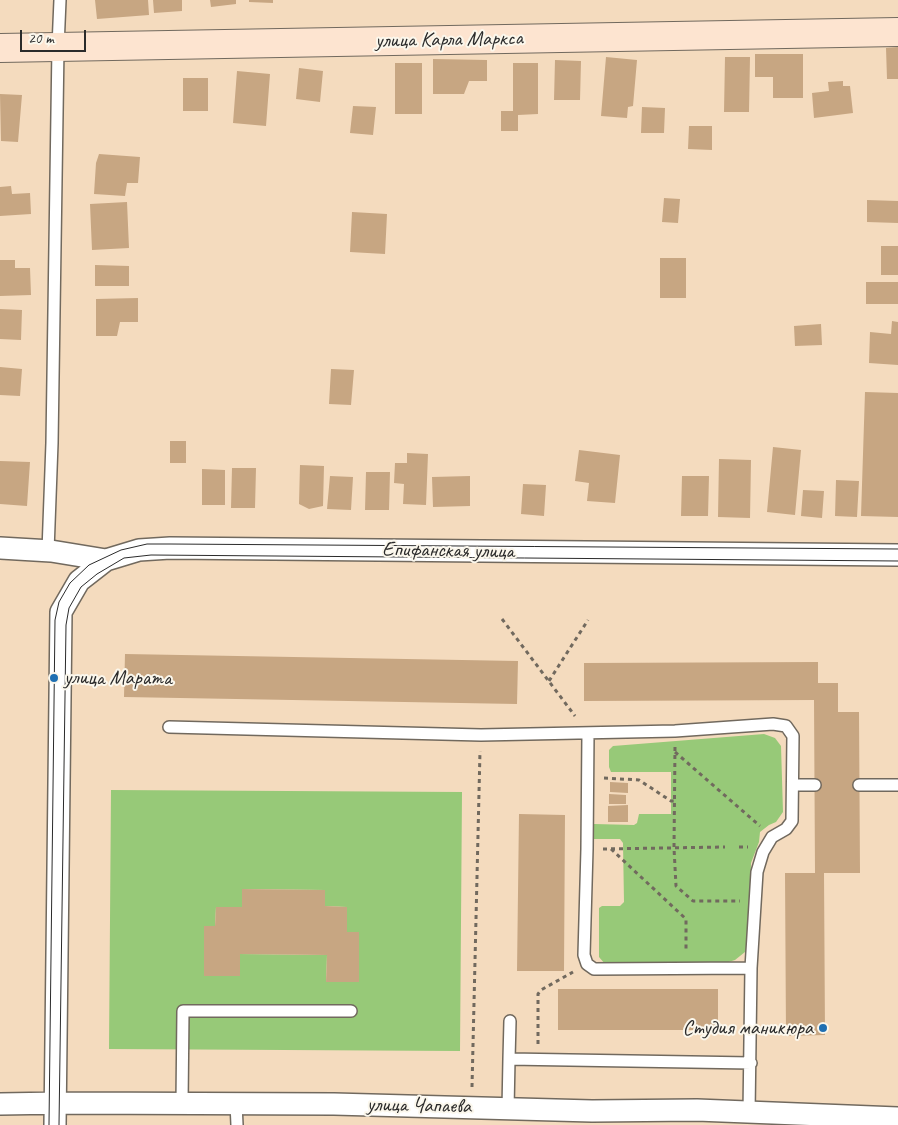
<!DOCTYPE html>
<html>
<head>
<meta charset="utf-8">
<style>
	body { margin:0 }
	#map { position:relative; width:898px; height:1125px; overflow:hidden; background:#f4dbbe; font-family:Caveat,sans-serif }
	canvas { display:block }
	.scale { position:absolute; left:20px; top:30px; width:66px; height:22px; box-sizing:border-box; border:2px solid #2b2b2b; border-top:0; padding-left:6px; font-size:15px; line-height:18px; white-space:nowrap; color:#2b2b2b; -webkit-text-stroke:4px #fbf7ec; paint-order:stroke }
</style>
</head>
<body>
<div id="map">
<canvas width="898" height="1125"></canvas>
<div class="scale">20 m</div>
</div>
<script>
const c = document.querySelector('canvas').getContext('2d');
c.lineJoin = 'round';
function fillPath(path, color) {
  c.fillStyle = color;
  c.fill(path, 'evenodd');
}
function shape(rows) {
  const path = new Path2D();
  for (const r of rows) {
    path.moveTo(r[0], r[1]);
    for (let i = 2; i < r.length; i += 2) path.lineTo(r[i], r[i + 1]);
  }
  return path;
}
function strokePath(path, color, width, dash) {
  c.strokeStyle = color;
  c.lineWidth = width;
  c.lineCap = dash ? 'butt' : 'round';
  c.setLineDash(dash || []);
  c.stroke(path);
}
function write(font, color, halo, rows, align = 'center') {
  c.font = font + ' Caveat,sans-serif';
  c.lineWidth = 4;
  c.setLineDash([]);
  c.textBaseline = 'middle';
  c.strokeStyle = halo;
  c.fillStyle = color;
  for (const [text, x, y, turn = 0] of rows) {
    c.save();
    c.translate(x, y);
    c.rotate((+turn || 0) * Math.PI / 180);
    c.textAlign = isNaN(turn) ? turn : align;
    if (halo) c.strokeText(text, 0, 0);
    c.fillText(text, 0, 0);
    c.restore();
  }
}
const green = shape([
	[764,734,775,738,781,746,783,812,776,822,769,825,760,832,759,842,751,863,749,944,745,952,735,960,722,964,605,964,599,957,599,908,602,906,620,906,624,902,623,843,620,839,594,839,594,824,634,825,637,823,639,814,671,814,671,772,611,772,609,767,609,750,613,746],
	[111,790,462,792,460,1051,109,1049],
	[243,889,325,890,325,906,347,907,347,932,359,932,359,982,326,982,327,955,240,954,239,976,204,976,215,926,216,907,242,907]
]);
const building = shape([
	[95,0,148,0,149,15,97,19],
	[153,0,182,0,182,11,154,13],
	[210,0,236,0,236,4,211,7],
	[249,0,273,0,273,3,249,2],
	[898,47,898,79,887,79,886,48],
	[755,54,803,54,803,98,773,98,773,77,755,77],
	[606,57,637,60,633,106,628,107,627,118,601,116],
	[725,57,750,57,749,112,724,112],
	[433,59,487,60,487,81,469,81,464,94,433,94],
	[555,60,581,61,580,100,554,100],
	[395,63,422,63,422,114,395,114],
	[513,63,538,63,538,114,518,115,518,131,501,131,501,111,513,111],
	[299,68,323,71,320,102,296,99],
	[237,71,270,74,266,126,233,123],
	[183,78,208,78,208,111,183,111],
	[843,81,843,86,850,86,853,113,814,118,812,93,829,91,828,82],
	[0,94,22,95,18,142,1,141],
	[353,106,376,107,373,135,350,133],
	[642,107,665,108,664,133,641,133],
	[689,126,712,126,712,150,688,149],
	[99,154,140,157,138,183,127,183,125,196,94,194,96,163],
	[11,186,12,194,30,193,31,214,0,216,0,187],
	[664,198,680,199,678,223,662,222],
	[867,200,898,201,898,223,867,222],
	[127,202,129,248,92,250,90,204],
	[352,212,387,214,385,254,350,252],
	[881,246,898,246,898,275,881,275],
	[660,258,686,258,686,298,660,298],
	[0,260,15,260,15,268,30,268,31,295,0,296],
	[95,265,129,266,129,286,95,286],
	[866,282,898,282,898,304,866,304],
	[138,298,138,322,120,322,117,336,96,336,96,299],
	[0,309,22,310,21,340,0,339],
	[892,321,898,322,898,365,869,363,870,332,891,334],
	[821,324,822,345,795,346,794,326],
	[0,367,22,369,20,396,0,395],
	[331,369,354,370,351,405,329,404],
	[865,392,898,393,898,517,861,516],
	[170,441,186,441,186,463,170,463],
	[773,447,801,450,795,515,767,512],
	[579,450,620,455,615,503,587,501,589,483,575,481],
	[407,453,428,454,426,505,403,504,404,484,394,483,395,463,407,463],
	[719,459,751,460,750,518,718,517],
	[0,461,30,462,27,506,0,504],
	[300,465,324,466,323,506,309,509,299,504],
	[232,468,256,468,255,508,231,508],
	[202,469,225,470,225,505,202,505],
	[366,472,390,472,389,510,365,510],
	[330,476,353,477,351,510,327,509],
	[470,476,470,506,433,507,432,477],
	[682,476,709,476,708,516,681,516],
	[836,480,859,481,857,517,835,516],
	[523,484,546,485,544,516,521,514],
	[803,490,824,491,822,518,801,516],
	[125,654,518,661,517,704,124,697],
	[818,662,818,683,838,683,838,712,859,712,860,873,824,873,825,1035,786,1036,785,873,815,873,814,700,584,701,584,663],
	[610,782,628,783,628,793,610,792],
	[609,794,626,795,626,804,609,804],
	[628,805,628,822,608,822,608,806],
	[519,814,565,815,564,971,517,971],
	[242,889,325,890,325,906,347,907,347,932,359,932,359,982,326,982,327,955,240,954,240,976,204,976,204,926,215,926,216,907,242,907],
	[558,989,718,989,718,1030,558,1030]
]);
const path = shape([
	[502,619,575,716],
	[549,681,588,620],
	[675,747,674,848,676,886,693,901,740,901],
	[675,752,760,826],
	[604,778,639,780,671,801,674,801],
	[739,847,748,847],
	[603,849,725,847],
	[611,849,686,919,686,952],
	[538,1044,538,994,541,990,573,972],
	[472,1087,480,751]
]);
const lane = shape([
	[48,551,52,443,58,47,60,0],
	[169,727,481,735,675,731,773,724,786,726,793,736,792,821,786,829,772,837,763,852,757,872,751,968,749,1113],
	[588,733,587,849,584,955,587,964,594,969,751,968],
	[793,785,815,785],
	[859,785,898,785],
	[509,1059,510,1021],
	[182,1103,183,1011,351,1011],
	[236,1103,237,1125],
	[508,1109,509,1059,751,1063]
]);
const street = shape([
	[0,548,51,551,106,560,139,550,170,548,898,555],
	[0,1104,60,1103,334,1104,592,1111,697,1110,898,1118],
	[55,1125,61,612,79,581,106,560]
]);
const secondary = shape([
	[0,48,898,32]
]);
const tram = shape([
	[49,1125,55,620,59,602,70,583,89,565,121,550,147,544,170,544,898,549],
	[59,1125,66,625,69,608,81,587,97,574,124,558,151,555,898,561]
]);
const markers = [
	[54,678,5,"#1f6fb2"],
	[823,1028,5,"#1f6fb2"]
];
const streetNames = [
	["улица Карла Маркса",449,40,-1],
	["Епифанская улица",448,551,1],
	["улица Чапаева",419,1106,1]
];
const poiNames = [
	["улица Марата",64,678],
	["Студия маникюра",813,1028,"right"]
];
fillPath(green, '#97c978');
fillPath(building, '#c7a682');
strokePath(lane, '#71695e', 14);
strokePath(street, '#71695e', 24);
strokePath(secondary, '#71695e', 30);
strokePath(path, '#71695e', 3, [4, 4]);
strokePath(lane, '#fff', 11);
strokePath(street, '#fff', 21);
strokePath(secondary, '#fde4d0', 28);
strokePath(tram, '#2b2b2b', 1);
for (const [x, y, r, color] of markers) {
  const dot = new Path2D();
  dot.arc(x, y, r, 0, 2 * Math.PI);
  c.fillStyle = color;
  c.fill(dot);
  strokePath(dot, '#fbf7ec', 2);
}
write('21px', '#2b2b2b', '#fbf7ec', streetNames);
write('21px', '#2b2b2b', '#fbf7ec', poiNames, 'left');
</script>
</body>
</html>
